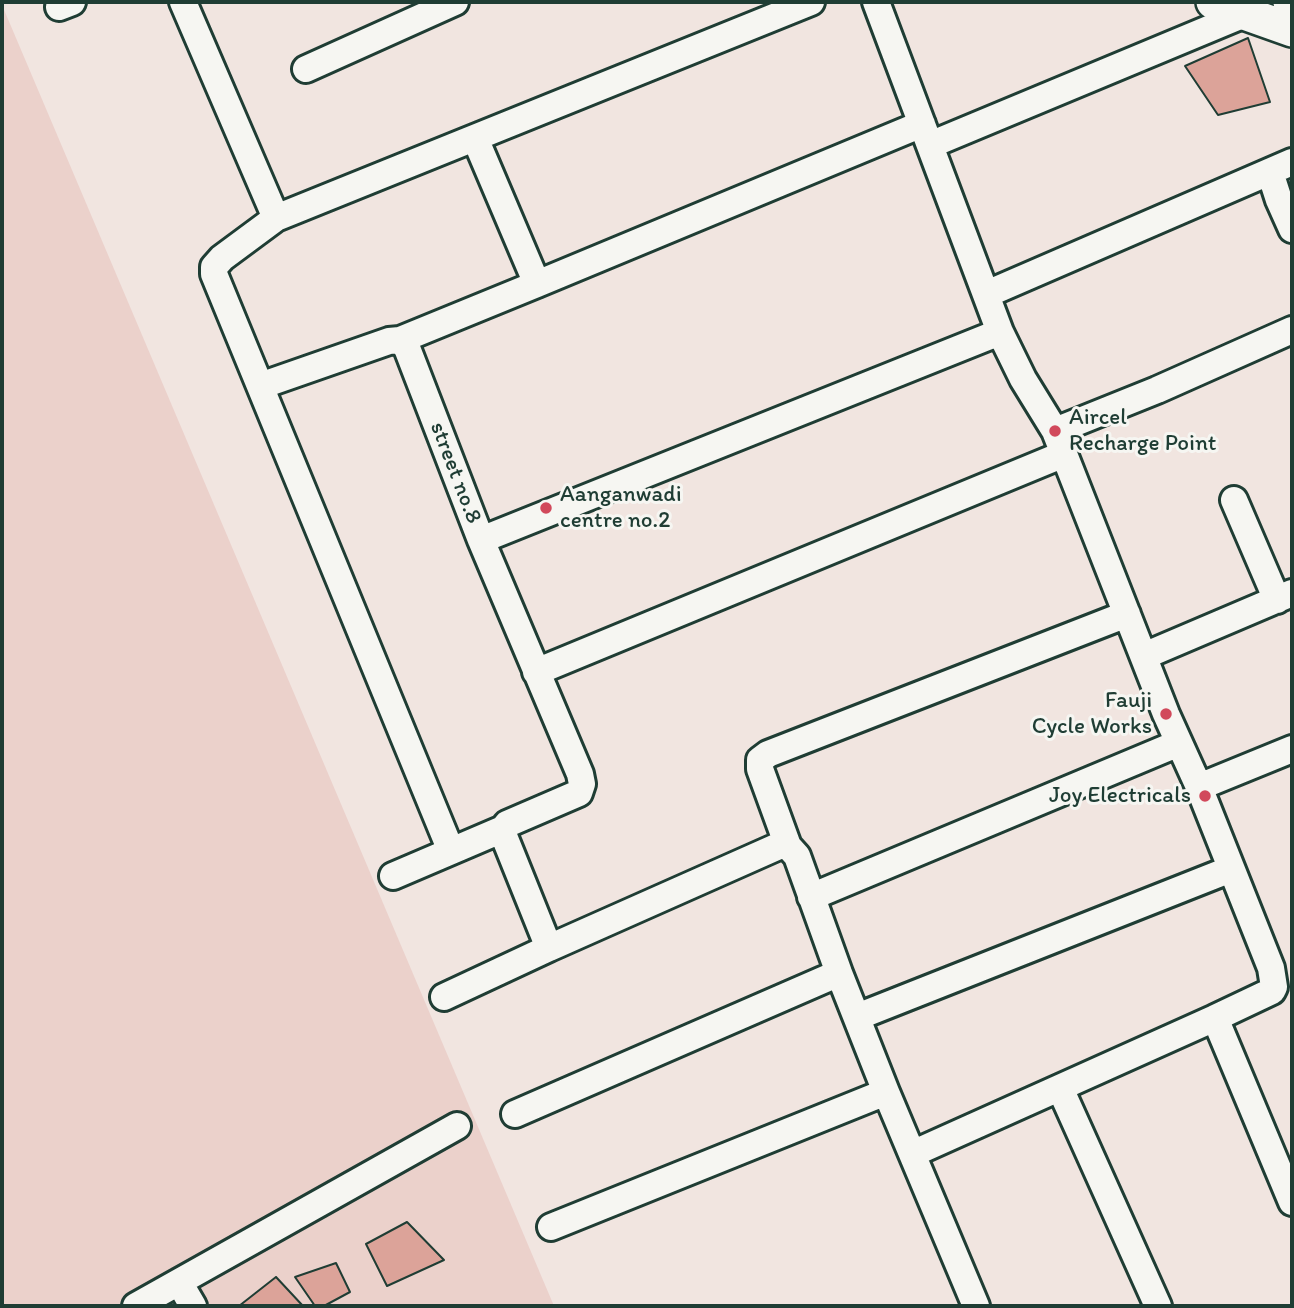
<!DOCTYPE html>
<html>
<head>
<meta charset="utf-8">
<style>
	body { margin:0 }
	#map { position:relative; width:1294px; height:1308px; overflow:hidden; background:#f1e5e0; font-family:Itim,sans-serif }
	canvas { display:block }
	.frame { position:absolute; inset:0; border:4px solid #1f3d34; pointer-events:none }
</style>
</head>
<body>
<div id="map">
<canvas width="1294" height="1308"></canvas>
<div class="frame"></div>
</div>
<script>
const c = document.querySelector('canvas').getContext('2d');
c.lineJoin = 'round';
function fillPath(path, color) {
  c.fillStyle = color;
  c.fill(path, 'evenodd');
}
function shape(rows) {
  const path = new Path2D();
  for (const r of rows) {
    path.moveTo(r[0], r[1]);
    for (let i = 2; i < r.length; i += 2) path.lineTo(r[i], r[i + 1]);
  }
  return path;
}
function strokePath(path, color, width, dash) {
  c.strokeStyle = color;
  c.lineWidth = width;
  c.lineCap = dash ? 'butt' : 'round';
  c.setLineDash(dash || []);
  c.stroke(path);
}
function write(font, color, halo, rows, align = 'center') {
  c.font = font + ' Itim,sans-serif';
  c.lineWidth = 6;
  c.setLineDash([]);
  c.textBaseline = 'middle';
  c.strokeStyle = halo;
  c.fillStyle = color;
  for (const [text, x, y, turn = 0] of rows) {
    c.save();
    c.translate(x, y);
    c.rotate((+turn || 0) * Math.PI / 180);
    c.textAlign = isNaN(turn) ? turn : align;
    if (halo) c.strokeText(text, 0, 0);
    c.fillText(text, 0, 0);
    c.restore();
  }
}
const built = shape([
	[2,5,554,1306,2,1306]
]);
const building = shape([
	[1248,38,1270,102,1218,115,1185,66,1248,38],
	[407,1222,444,1260,387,1286,366,1244,407,1222],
	[336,1263,350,1292,324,1306,315,1306,295,1277,336,1263],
	[276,1277,303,1306,239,1306,276,1277]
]);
const minor = shape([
	[183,2,276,218,222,258,214,267,214,274,260,386,389,341,400,340,407,348,481,540,1000,332],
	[876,2,1000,332,1023,379,1055,431,1166,714,1199,787,1271,968,1274,987,1272,991,1215,1018,1292,1202],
	[59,7,72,2],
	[306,69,455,2],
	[475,138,537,284],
	[930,145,1247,13],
	[1270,172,1279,200,1292,229],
	[276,218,811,2],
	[987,294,1292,162],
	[400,340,537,284,922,124],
	[260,386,451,851],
	[1055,431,1157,390,1292,330],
	[1234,500,1277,600],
	[1144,656,1292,593],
	[536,672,1064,454],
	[1199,787,1292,749],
	[393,876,503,829],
	[811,897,1179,743],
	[549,948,781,845,788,846],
	[444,997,549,948,504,836,503,829,507,824,579,793,582,784,580,774,481,540],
	[857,1017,1231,869],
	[1060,1088,1158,1306],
	[515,1114,839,973],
	[912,1154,1215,1018],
	[551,1227,886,1092],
	[179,1282,193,1306],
	[136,1306,457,1126],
	[976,1306,886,1092,839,973,797,856,788,846,760,769,760,760,768,754,1127,614]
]);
const tertiary = shape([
	[1213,2,1292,30],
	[1290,2,1292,3]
]);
const markers = [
	[1055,431,7,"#d1495b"],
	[546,508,7,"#d1495b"],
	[1166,714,7,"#d1495b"],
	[1205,796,7,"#d1495b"]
];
const poiNames = [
	["Aircel",1069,418],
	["Recharge Point",1069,444],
	["Aanganwadi",560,495],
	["centre no.2",560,521],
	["Fauji",1152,701,"right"],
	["Cycle Works",1152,727,"right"],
	["Joy Electricals",1191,796,"right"]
];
const streetNames = [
	["street no.8",455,473,69]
];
fillPath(built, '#ebd1cb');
fillPath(building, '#dca399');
strokePath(building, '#1f3d34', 2);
strokePath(minor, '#1f3d34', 32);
strokePath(tertiary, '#1f3d34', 38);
strokePath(minor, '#f6f6f2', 26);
strokePath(tertiary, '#f6f6f2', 33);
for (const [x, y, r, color] of markers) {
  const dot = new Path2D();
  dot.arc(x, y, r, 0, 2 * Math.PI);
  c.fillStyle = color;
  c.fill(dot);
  strokePath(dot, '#f6f6f2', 2.5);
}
write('23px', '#1f3d34', '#f6f6f2', poiNames, 'left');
write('23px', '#1f3d34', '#f6f6f2', streetNames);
</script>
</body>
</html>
